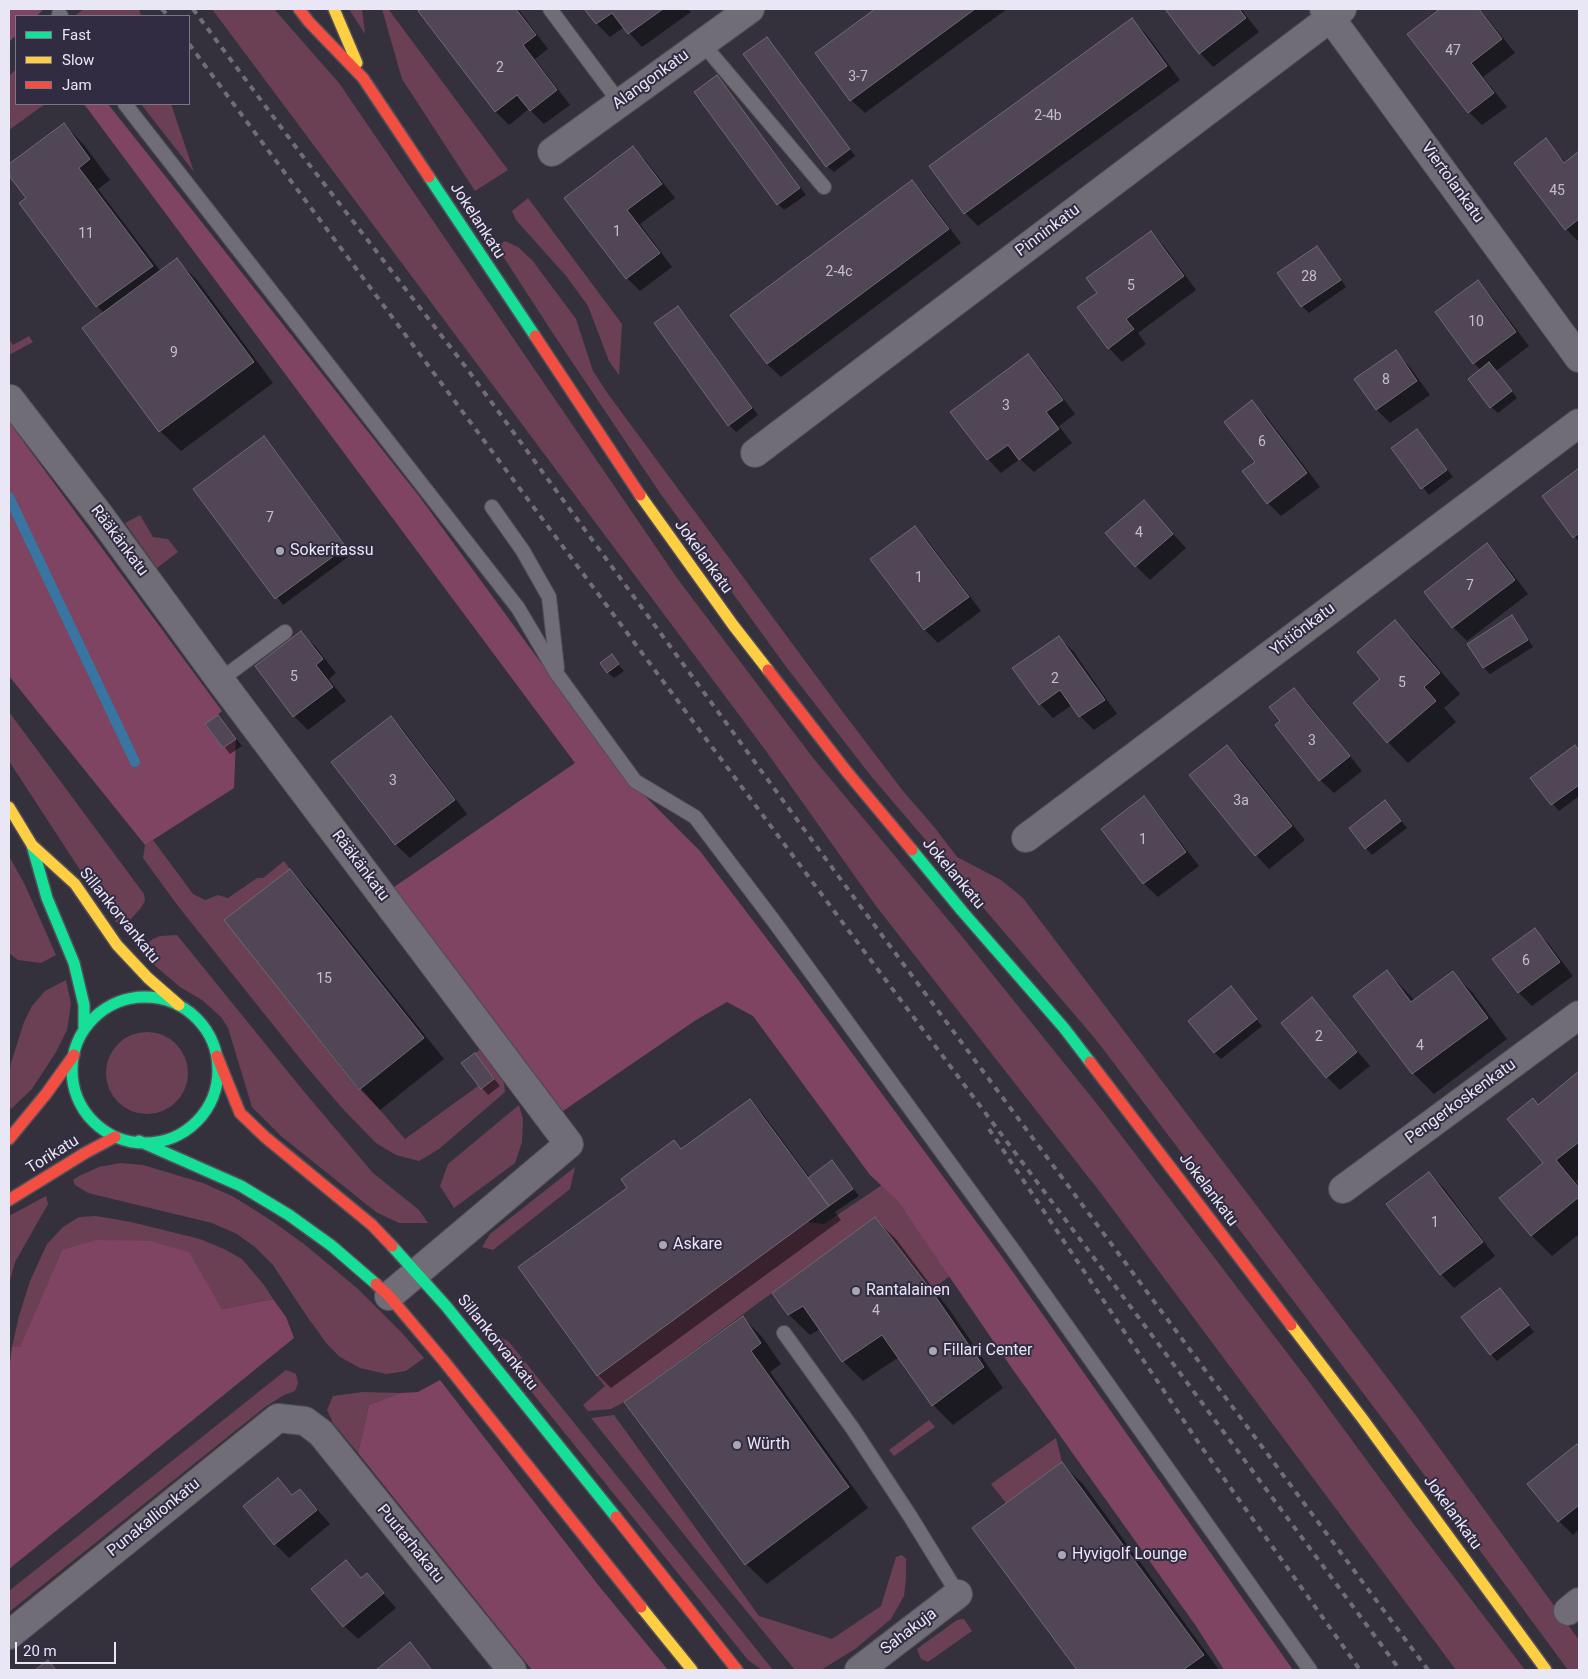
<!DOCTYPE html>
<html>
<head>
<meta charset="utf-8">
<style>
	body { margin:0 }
	#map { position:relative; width:1588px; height:1679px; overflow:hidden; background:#34313d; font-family:Roboto,sans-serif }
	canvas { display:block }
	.frame { position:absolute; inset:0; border:10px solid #e9e6f5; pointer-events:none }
	.legend { position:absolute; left:15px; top:15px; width:175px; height:90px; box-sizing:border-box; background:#322c42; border:1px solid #7b768a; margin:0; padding:6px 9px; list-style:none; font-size:15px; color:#e9e6f5 }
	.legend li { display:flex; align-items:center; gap:10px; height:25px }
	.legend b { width:25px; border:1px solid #7b768a }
	.scale { position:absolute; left:15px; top:1642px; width:101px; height:22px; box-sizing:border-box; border:2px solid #e9e6f5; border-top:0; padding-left:6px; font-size:15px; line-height:18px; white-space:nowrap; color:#e9e6f5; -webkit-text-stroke:4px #322c42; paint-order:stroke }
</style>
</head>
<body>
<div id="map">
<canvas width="1588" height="1679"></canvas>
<div class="frame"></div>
<ul class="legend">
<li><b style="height:6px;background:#16e098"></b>Fast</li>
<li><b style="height:6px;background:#ffcf43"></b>Slow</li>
<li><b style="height:6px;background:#f24e42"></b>Jam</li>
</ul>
<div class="scale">20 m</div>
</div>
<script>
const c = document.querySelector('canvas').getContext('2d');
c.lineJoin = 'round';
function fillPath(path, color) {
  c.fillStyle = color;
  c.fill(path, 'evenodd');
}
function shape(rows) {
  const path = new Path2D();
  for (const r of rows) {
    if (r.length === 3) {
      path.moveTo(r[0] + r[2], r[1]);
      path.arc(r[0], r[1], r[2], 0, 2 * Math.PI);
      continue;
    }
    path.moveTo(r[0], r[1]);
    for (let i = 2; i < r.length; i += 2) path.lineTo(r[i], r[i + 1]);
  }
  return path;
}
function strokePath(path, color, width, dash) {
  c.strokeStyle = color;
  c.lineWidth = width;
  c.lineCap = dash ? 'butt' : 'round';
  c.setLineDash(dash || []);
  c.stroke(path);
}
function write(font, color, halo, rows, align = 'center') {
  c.font = font + ' Roboto,sans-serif';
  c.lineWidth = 4;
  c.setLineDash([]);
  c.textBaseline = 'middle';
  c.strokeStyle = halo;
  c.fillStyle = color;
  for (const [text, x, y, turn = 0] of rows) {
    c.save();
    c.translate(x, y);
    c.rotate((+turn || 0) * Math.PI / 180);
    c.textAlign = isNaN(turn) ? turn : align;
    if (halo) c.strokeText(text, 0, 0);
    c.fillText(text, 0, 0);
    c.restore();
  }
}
const green = shape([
	[84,9,139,9,141,16,74,16],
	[212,9,274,9,339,83,677,578,813,758,960,934,1101,1109,1304,1375,1409,1518,1525,1670,1456,1670,1100,1192,876,906,766,751],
	[349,9,362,9,365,34],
	[382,9,388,9,389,10,508,170,475,191,402,79],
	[16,69,16,104,45,104,9,130,9,76],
	[141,104,171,104,194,172],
	[528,198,622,324,619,375,609,361,588,306,567,277,516,220,512,211],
	[505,241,518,247,532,260,576,319,593,371,608,394,842,711,903,791,935,828,957,857,1001,880,1023,898,1417,1417,1579,1640,1579,1670,1568,1670,1394,1434,1097,1041,871,776,787,668,660,493,552,332,497,247],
	[29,336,33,342,9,355,9,340,13,345],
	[140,515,153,537,168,539,178,552,157,568,125,523],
	[9,712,144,894,145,901,140,909,131,919,123,924,116,922,97,896,9,761],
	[153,840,193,894,205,900,218,895,228,898,257,878,263,878,284,861,290,869,225,920,358,1090,361,1088,405,1139,478,1086,481,1089,494,1079,475,1053,480,1050,504,1083,505,1092,439,1149,419,1161,396,1155,376,1143,342,1108,306,1066,178,906,143,858,145,845],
	[9,856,25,885,56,955,41,963,18,960,9,953],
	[177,935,306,1094,373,1173,419,1210,428,1223,399,1223,376,1212,281,1136,252,1107,228,1028,221,1017,202,1000,180,987,153,964,142,952,142,947,153,939,160,936],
	[66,980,71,1004,67,1030,56,1052,32,1089,11,1109,9,1103,9,1077,11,1063,24,1022,32,1006,45,991],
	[147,1073,41],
	[519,1105,523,1119,522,1142,515,1163,454,1208,440,1186,448,1164],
	[120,1163,143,1165,203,1183,234,1197,272,1221,304,1244,358,1289,402,1333,424,1358,406,1371,386,1374,360,1368,340,1357,327,1344,306,1315,273,1265,255,1247,237,1234,212,1223,88,1193,75,1185,73,1180,79,1176,99,1167],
	[575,1167,570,1189,493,1250,482,1247,490,1234],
	[882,1185,897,1200,950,1276,931,1290,875,1217,624,1402,611,1409,588,1411,583,1405,605,1386,597,1376,807,1222,824,1224],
	[46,1196,48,1204,15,1262,9,1284,9,1216],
	[96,1216,131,1222,200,1239,224,1249,242,1259,264,1285,273,1299,222,1309,188,1252,62,1250,20,1348,12,1347,19,1316,30,1281,47,1244,63,1227,79,1217],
	[495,1334,509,1342,773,1670,762,1670,748,1660,488,1338],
	[286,1370,296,1374,298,1383,295,1391,284,1395,265,1407,9,1612,9,1591],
	[363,1392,400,1393,369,1405,358,1453,333,1423,327,1410,333,1396],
	[614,1415,759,1616,832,1639,881,1606,896,1557,902,1555,906,1559,906,1578,904,1596,891,1619,855,1649,821,1670,795,1670,706,1562,591,1418],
	[929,1420,935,1427,894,1456,889,1450],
	[1056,1438,1062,1462,1006,1503,991,1484],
	[964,1619,972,1631,928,1662,921,1659,917,1649,957,1620]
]);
const forest = shape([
	[9,9,41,9,42,11,36,16,16,16,16,35,9,42],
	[84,104,108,104,419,496,555,682,633,784,700,851,796,977,1003,1258,1293,1670,1224,1670,1196,1626,1011,1367,897,1200,870,1175,753,1016,727,1002,696,1020,563,1111,394,887,575,763],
	[9,422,222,711,205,725,223,748,236,739,234,788,145,845,9,676],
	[96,1240,150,1241,189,1252,222,1309,273,1299,286,1317,294,1338,9,1569,9,1370,12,1347,20,1347,62,1250],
	[440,1380,599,1586,668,1670,532,1670,358,1453,369,1405,400,1393,418,1392]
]);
const shadow = shape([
	[424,9,518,9,548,49,535,59,570,105,544,124,529,109,509,125,495,111,420,12],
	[586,9,688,9,691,12,642,47,624,27,610,37,597,24],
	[877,9,1007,9,865,113,851,100,817,53],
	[1166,9,1241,9,1259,32,1213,67,1200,53],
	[1442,9,1480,9,1515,53,1483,77,1507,107,1482,125,1469,112,1409,34],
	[1132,20,1146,34,1180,80,978,226,965,213],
	[767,38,773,45,855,156,834,172,827,166],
	[717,77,723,83,806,195,784,210,778,204],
	[64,124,84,145,110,180,98,189,161,272,177,260,197,280,273,383,181,451,160,431,104,313,97,306,27,198],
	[1546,140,1566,163,1579,153,1579,242,1566,229,1516,163],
	[633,147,646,161,675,198,640,224,672,267,640,291,627,278,566,199],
	[912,181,925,195,961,243,781,377,767,364],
	[1151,232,1164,246,1196,290,1138,333,1146,344,1122,362,1109,348,1099,293],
	[1317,248,1323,254,1346,287,1309,313,1302,306,1279,274],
	[1478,282,1491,296,1529,346,1496,371,1517,398,1498,413,1491,407,1481,370,1474,363],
	[678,307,684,314,758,415,736,432,729,425],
	[1395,352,1409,366,1430,395,1390,423,1377,410,1356,380],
	[1027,355,1041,369,1075,414,1059,426,1072,443,1034,472,1020,459,1001,473,988,459],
	[1252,402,1266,416,1320,487,1281,516,1268,503,1256,462],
	[1417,430,1453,477,1429,495,1393,448],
	[270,444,352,554,283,605,195,489],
	[1579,469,1579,542,1543,497],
	[1144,502,1186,548,1150,580,1136,566],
	[915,527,928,541,981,611,938,643,925,630,872,560],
	[1487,545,1501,559,1528,594,1467,641,1453,627,1426,592],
	[1512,617,1518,624,1533,647,1490,674,1484,668,1469,645],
	[1395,622,1416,642,1460,694,1444,708,1456,722,1408,763,1388,742,1354,703,1382,680],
	[301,633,315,646,336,673,329,679,346,701,308,730,294,716,256,667],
	[1059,637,1073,651,1117,714,1094,730,1080,716,1072,705,1053,718,1040,704],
	[611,656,624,671,614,678,607,672],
	[1294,689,1308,703,1362,771,1334,793,1320,780],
	[218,716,242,746,230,754,207,724],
	[391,718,404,731,467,814,410,858,396,845,333,763],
	[1227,746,1241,760,1305,840,1269,869,1256,855],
	[1574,746,1579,751,1579,796,1559,811,1532,779],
	[1144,798,1157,812,1199,866,1158,897,1144,884,1103,829],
	[1385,801,1407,828,1372,855,1366,848],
	[290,870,310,891,444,1059,380,1110,360,1089],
	[1535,930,1548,943,1573,976,1532,1006,1519,993,1494,960],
	[1387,971,1415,1001,1453,973,1473,993,1507,1039,1434,1094,1413,1073,1355,996],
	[1231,988,1262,1026,1221,1059,1214,1052],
	[1312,999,1325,1012,1370,1066,1340,1090,1327,1077],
	[475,1055,500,1086,488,1095,482,1088],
	[1579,1073,1579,1179,1576,1181,1579,1186,1579,1234,1552,1256,1532,1236,1501,1198,1545,1163,1539,1106],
	[750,1100,763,1114,810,1178,832,1162,859,1196,835,1212,841,1220,611,1388,598,1375,628,1188,674,1142,682,1150],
	[1429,1173,1443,1187,1495,1256,1454,1288,1441,1274],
	[875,1219,896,1239,951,1312,1003,1388,953,1425,933,1405,899,1357,863,1381,843,1361,820,1329,810,1335,789,1315,774,1293],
	[1500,1289,1534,1332,1497,1361,1491,1354],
	[743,1317,763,1338,781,1364,770,1372,868,1508,767,1584,746,1564,626,1403],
	[1577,1446,1579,1448,1579,1529,1573,1535,1559,1521,1529,1484],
	[1062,1464,1083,1484,1219,1670,1078,1670,974,1528],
	[278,1480,294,1496,300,1490,330,1524,289,1558,275,1544,244,1507],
	[345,1562,362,1579,367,1575,396,1608,358,1639,344,1626],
	[410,1644,433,1670,378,1670]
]);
const stream = shape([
	[9,497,135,762]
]);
const building = shape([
	[422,9,516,9,536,35,523,45,557,90,530,111,517,95,495,112,418,11,422,9],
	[584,9,663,9,628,34,612,13,596,24,584,9],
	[875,9,975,9,850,101,815,53,875,9],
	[1165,9,1239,9,1246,18,1199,54,1165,9],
	[1440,9,1479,9,1502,39,1471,63,1494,93,1468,113,1407,34,1440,9],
	[1132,18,1167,66,964,214,929,166,1132,18],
	[767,37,850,149,826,167,743,54,767,37],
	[717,75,800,188,777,205,694,92,717,75],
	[64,123,90,159,79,168,153,266,96,307,19,203,26,198,10,177,9,164,64,123],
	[1546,138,1564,163,1579,151,1579,219,1565,230,1514,163,1546,138],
	[633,146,662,184,627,210,660,253,626,279,564,198,633,146],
	[912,180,949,229,767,364,730,315,912,180],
	[1151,231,1184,276,1126,319,1134,329,1108,349,1077,307,1097,293,1086,278,1151,231],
	[1317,246,1341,280,1301,307,1277,273,1317,246],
	[177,258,254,362,159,432,82,328,177,258],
	[1478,280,1516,332,1473,364,1435,312,1478,280],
	[678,306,752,408,728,426,654,323,678,306],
	[1396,350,1417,381,1376,410,1354,379,1396,350],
	[1028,354,1063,400,1046,412,1059,429,1019,460,1008,445,987,460,950,412,1028,354],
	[1489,362,1512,391,1490,408,1468,379,1489,362],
	[1252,400,1307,473,1267,504,1242,471,1255,462,1224,422,1252,400],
	[1417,429,1447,470,1421,489,1391,448,1417,429],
	[264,436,346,547,275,599,193,489,264,436],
	[1579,468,1579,533,1573,538,1542,496,1579,468],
	[1144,500,1173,534,1135,567,1105,533,1144,500],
	[915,526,969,597,924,630,870,559,915,526],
	[1487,543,1515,580,1452,628,1424,592,1487,543],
	[1512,615,1528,640,1483,668,1467,644,1512,615],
	[1395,620,1440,673,1424,687,1436,701,1387,743,1353,703,1380,679,1357,652,1395,620],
	[301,631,323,659,316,665,333,687,293,717,255,666,301,631],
	[1059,636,1105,700,1079,717,1060,690,1039,705,1012,668,1059,636],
	[612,654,619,664,607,673,600,663,612,654],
	[1294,688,1350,756,1319,781,1275,725,1280,721,1269,707,1294,688],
	[218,715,236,739,223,748,205,724,218,715],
	[391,716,455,800,395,845,331,762,391,716],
	[1227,745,1292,826,1255,856,1189,775,1227,745],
	[1575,745,1579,751,1579,785,1551,805,1530,778,1575,745],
	[1144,796,1186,852,1143,884,1101,829,1144,796],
	[1385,800,1401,821,1365,849,1349,828,1385,800],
	[290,869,424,1038,359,1090,224,920,290,869],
	[1535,928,1560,962,1518,993,1492,959,1535,928],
	[1387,970,1411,1002,1453,971,1488,1018,1412,1074,1353,996,1387,970],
	[1231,986,1257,1019,1214,1053,1188,1021,1231,986],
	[1312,997,1357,1052,1326,1078,1281,1023,1312,997],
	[475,1053,494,1079,481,1089,461,1063,475,1053],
	[1579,1071,1579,1142,1556,1160,1579,1188,1579,1197,1531,1236,1499,1198,1543,1163,1507,1119,1533,1098,1538,1105,1579,1071],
	[750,1099,829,1206,597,1376,518,1267,627,1188,621,1179,674,1140,681,1149,750,1099],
	[832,1160,853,1189,829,1206,808,1178,832,1160],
	[1429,1172,1483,1242,1440,1275,1386,1204,1429,1172],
	[875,1217,931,1290,984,1367,932,1406,882,1335,842,1362,803,1306,788,1315,772,1293,875,1217],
	[1500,1288,1529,1325,1490,1355,1461,1317,1500,1288],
	[743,1316,761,1343,751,1351,849,1487,745,1565,624,1402,743,1316],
	[1577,1444,1579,1447,1579,1505,1558,1522,1527,1484,1577,1444],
	[1062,1462,1204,1655,1183,1670,1077,1670,972,1528,1062,1462],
	[278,1478,292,1495,300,1489,317,1510,274,1545,243,1506,278,1478],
	[346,1560,361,1578,367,1573,384,1593,343,1627,311,1589,346,1560],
	[410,1642,432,1670,376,1670,410,1642],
	[48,1660,56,1670,35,1670,48,1660]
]);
const lane = shape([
	[550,9,620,103],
	[59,14,61,16],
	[702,43,824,187],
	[125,104,518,608,557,674,635,781,695,817,773,920,1013,1250,1310,1670],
	[492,507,523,551,549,597,557,668],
	[220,680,285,632],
	[784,1333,853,1429,910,1516,958,1594]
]);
const street = shape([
	[1324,9,1579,358],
	[552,152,750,9],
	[10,399,101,517,220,680,569,1144,389,1296],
	[755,453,1342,9],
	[1026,838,1579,423],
	[1343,1189,1579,1015],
	[1568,1611,1579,1602],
	[9,1635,278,1418,305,1421,321,1433,512,1670],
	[859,1670,958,1594]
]);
const fast = shape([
	[429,177,535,336],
	[32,845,47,898,74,963,84,1005,84,1027],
	[912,850,962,911,1064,1028,1090,1062],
	[145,1070,73],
	[139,1141,241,1186,289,1215,332,1246,376,1284],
	[392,1246,446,1306,616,1517]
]);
const slow = shape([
	[334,9,357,63],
	[640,495,733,625,768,670],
	[9,807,32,845,75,884,117,945,148,978,179,1005],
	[1291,1325,1362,1418,1546,1670],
	[641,1607,692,1670]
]);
const jam = shape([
	[299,9,309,22,363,78,429,177],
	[535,336,640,495],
	[768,670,847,772,912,850],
	[217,1056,240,1113,265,1137,372,1225,392,1246],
	[1090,1062,1291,1325],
	[9,1139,46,1094,74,1055],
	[9,1200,85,1153,115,1137],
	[376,1284,389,1296,443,1360,641,1607],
	[616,1517,737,1670]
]);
const rail = shape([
	[162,9,168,16],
	[193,9,301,154,465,366,858,903,1428,1670],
	[189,44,840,919,1157,1342,1400,1670],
	[989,1129,1198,1442,1360,1670]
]);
const markers = [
	[280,551,5,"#aaa7b5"],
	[663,1245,5,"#aaa7b5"],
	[856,1291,5,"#aaa7b5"],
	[933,1351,5,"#aaa7b5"],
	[737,1445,5,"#aaa7b5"],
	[1062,1555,5,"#aaa7b5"]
];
const numberNames = [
	["47",1453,51],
	["2",500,68],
	["3-7",858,77],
	["2-4b",1048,116],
	["45",1557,191],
	["1",617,232],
	["11",86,234],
	["2-4c",839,272],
	["28",1309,277],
	["5",1131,286],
	["10",1476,322],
	["9",174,353],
	["8",1386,380],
	["3",1006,406],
	["6",1262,442],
	["7",270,518],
	["4",1139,533],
	["1",919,578],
	["7",1470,586],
	["5",294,677],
	["2",1055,679],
	["5",1402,683],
	["3",1312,741],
	["3",393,781],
	["3a",1241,801],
	["1",1143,840],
	["6",1526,961],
	["15",324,979],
	["2",1319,1037],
	["4",1420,1046],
	["1",1435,1223],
	["4",876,1311]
];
const streetNames = [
	["Alangonkatu",651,80,-36],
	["Viertolankatu",1452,183,54],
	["Jokelankatu",477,221,57],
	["Pinninkatu",1048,231,-37],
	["Rääkänkatu",119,541,53],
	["Jokelankatu",703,557,54],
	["Yhtiönkatu",1303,630,-37],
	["Rääkänkatu",360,866,53],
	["Jokelankatu",953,874,50],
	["Sillankorvankatu",119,916,51],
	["Pengerkoskenkatu",1461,1102,-36],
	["Torikatu",53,1155,-32],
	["Jokelankatu",1208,1190,53],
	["Sillankorvankatu",497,1343,51],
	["Jokelankatu",1452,1513,54],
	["Punakallionkatu",154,1518,-39],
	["Puutarhakatu",410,1544,51],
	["Sahakuja",909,1632,-37]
];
const poiNames = [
	["Sokeritassu",290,551],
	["Askare",673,1245],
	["Rantalainen",866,1291],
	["Fillari Center",943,1351],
	["Würth",747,1445],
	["Hyvigolf Lounge",1072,1555]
];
fillPath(green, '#6b4055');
fillPath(forest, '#7e4461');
fillPath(shadow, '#0007');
strokePath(stream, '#3875a0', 10);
fillPath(building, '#514655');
strokePath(building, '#6f6a73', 1);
strokePath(lane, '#524f5a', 16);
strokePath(street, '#524f5a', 30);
strokePath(fast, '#524f5a', 14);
strokePath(slow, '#524f5a', 14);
strokePath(jam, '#524f5a', 14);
strokePath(lane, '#706d77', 14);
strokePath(street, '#706d77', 28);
strokePath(fast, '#16e098', 11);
strokePath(slow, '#ffcf43', 11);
strokePath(jam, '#f24e42', 11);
strokePath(rail, '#706d77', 4, [6, 6]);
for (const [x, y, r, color] of markers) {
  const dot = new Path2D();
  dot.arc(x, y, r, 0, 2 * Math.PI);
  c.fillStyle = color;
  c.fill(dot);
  strokePath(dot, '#322c42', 2);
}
write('14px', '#c3becd', null, numberNames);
write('16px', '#e9e6f5', '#322c42', streetNames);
write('16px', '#e9e6f5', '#322c42', poiNames, 'left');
</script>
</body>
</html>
